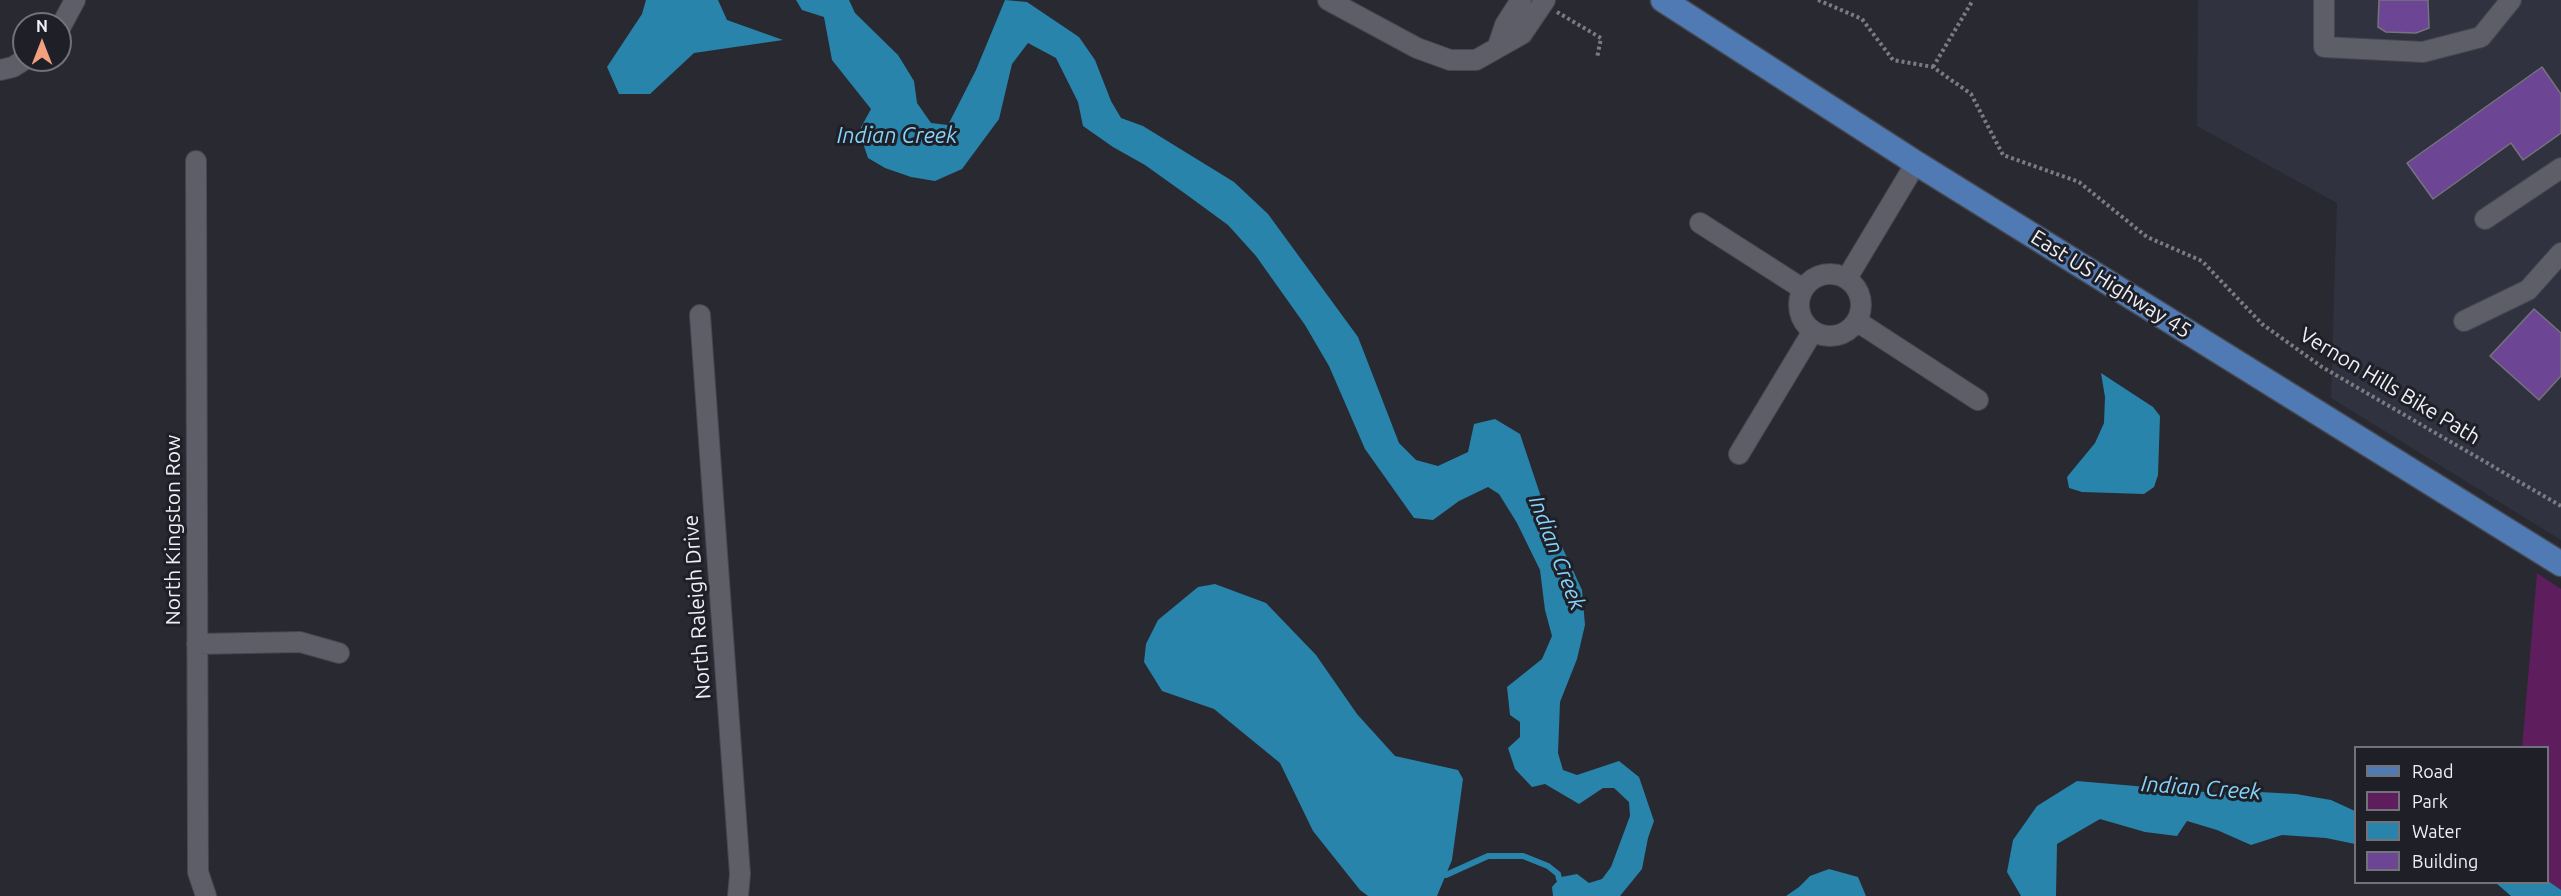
<!DOCTYPE html>
<html>
<head>
<meta charset="utf-8">
<style>
	body { margin:0 }
	#map { position:relative; width:2561px; height:896px; overflow:hidden; background:#282931; font-family:Ubuntu,sans-serif }
	canvas { display:block }
	.legend { position:absolute; left:2354px; top:746px; width:195px; height:138px; box-sizing:border-box; background:#1e1f27; border:2px solid #727279; margin:0; padding:8px 10px; list-style:none; font-size:18px; color:#efeff5 }
	.legend li { display:flex; align-items:center; gap:12px; height:30px }
	.legend b { width:30px; border:2px solid #727279 }
	.north { position:absolute; left:12px; top:12px; width:60px; height:60px; box-sizing:border-box; background:#1e1f27; border:2px solid #727279; border-radius:50%; rotate:0deg; font-size:16px; font-weight:700; line-height:24px; text-align:center; color:#efeff5 }
	.north::after { content:''; display:block; margin:auto; width:21px; height:27px; background:#f2a17e; clip-path:polygon(50% 0,100% 100%,50% 72%,0 100%) }
</style>
</head>
<body>
<div id="map">
<canvas width="2561" height="896"></canvas>
<ul class="legend">
<li><b style="height:8px;background:#4f7ab3"></b>Road</li>
<li><b style="height:16px;background:#5e1d5c"></b>Park</li>
<li><b style="height:16px;background:#2884aa"></b>Water</li>
<li><b style="height:16px;background:#6c4594"></b>Building</li>
</ul>
<div class="north">N</div>
</div>
<script>
const c = document.querySelector('canvas').getContext('2d');
c.lineJoin = 'round';
function fillPath(path, color) {
  c.fillStyle = color;
  c.fill(path, 'evenodd');
}
function shape(rows) {
  const path = new Path2D();
  for (const r of rows) {
    if (r.length === 3) {
      path.moveTo(r[0] + r[2], r[1]);
      path.arc(r[0], r[1], r[2], 0, 2 * Math.PI);
      continue;
    }
    path.moveTo(r[0], r[1]);
    for (let i = 2; i < r.length; i += 2) path.lineTo(r[i], r[i + 1]);
  }
  return path;
}
function strokePath(path, color, width, dash) {
  c.strokeStyle = color;
  c.lineWidth = width;
  c.lineCap = dash ? 'butt' : 'round';
  c.setLineDash(dash || []);
  c.stroke(path);
}
function write(font, color, halo, rows, align = 'center') {
  c.font = font + ' Ubuntu,sans-serif';
  c.lineWidth = 6;
  c.setLineDash([]);
  c.textBaseline = 'middle';
  c.strokeStyle = halo;
  c.fillStyle = color;
  for (const [text, x, y, turn = 0] of rows) {
    c.save();
    c.translate(x, y);
    c.rotate((+turn || 0) * Math.PI / 180);
    c.textAlign = isNaN(turn) ? turn : align;
    if (halo) c.strokeText(text, 0, 0);
    c.fillText(text, 0, 0);
    c.restore();
  }
}
const built = shape([
	[2198,0,2561,0,2561,540,2331,398,2337,203,2197,126]
]);
const green = shape([
	[2537,573,2561,589,2561,896,2548,882,2548,748,2522,748]
]);
const water = shape([
	[646,0,718,0,727,20,783,40,694,53,650,94,619,94,607,67,642,14],
	[796,0,849,0,855,13,898,55,914,81,917,103,931,123,948,125,976,70,1005,0,1027,2,1079,37,1095,60,1111,101,1121,118,1143,126,1234,182,1268,214,1358,337,1399,443,1416,460,1438,466,1468,452,1474,424,1495,419,1520,434,1546,512,1582,590,1585,625,1577,659,1560,702,1558,753,1563,770,1577,775,1619,761,1639,777,1654,821,1648,838,1642,869,1620,896,1553,896,1552,887,1561,877,1577,874,1589,883,1602,879,1611,867,1630,816,1629,802,1614,788,1603,788,1579,804,1545,784,1532,787,1515,769,1508,748,1520,737,1520,722,1510,715,1507,687,1542,659,1552,636,1545,610,1540,570,1517,523,1499,494,1488,487,1459,501,1433,520,1414,518,1365,449,1329,366,1305,325,1256,256,1228,225,1187,195,1145,165,1113,147,1083,126,1078,102,1056,58,1028,43,1012,64,999,119,962,169,935,181,911,177,885,168,868,158,859,131,871,109,832,60,824,17,802,10],
	[2101,373,2153,407,2160,416,2158,475,2154,487,2144,494,2082,492,2069,488,2067,477,2095,443,2104,423,2105,397],
	[1215,584,1266,603,1316,655,1357,714,1395,756,1458,770,1463,779,1452,860,1437,896,1368,896,1360,890,1313,831,1280,763,1214,709,1162,691,1144,662,1146,644,1158,620,1198,587],
	[2077,781,2205,792,2242,791,2296,794,2331,800,2355,811,2355,844,2326,838,2282,835,2251,845,2217,830,2187,821,2177,836,2145,832,2100,819,2057,844,2056,896,2021,896,2007,872,2013,840,2037,806],
	[1829,869,1858,877,1866,896,1786,896,1799,887,1810,876],
	[2548,881,2561,890,2561,896,2511,896,2496,883]
]);
const stream = shape([
	[1446,875,1488,856,1523,856,1548,866,1558,874,1559,879]
]);
const building = shape([
	[2379,0,2428,0,2429,28,2416,33,2386,32,2378,27,2379,0],
	[2542,67,2561,94,2561,133,2523,160,2511,143,2433,199,2407,163,2542,67],
	[2534,309,2561,333,2561,376,2539,400,2490,356,2534,309]
]);
const path = shape([
	[1818,0,1862,19,1893,60,1933,67,1971,94,2003,155,2079,182,2147,237,2202,261,2262,324,2322,367,2561,506],
	[1557,12,1601,38,1597,58],
	[1933,67,1973,0]
]);
const minor = shape([
	[1328,0,1417,48,1450,60,1476,60,1522,34,1545,0],
	[2324,0,2324,47,2423,52,2481,37,2511,0],
	[60,28,75,0],
	[1498,46,1505,25,1521,0],
	[0,70,13,67,24,60],
	[196,161,198,872,206,896],
	[2485,219,2561,168],
	[1700,223,1803,289],
	[1830,305,31],
	[1847,278,1916,163],
	[700,315,740,874,738,896],
	[2464,321,2528,290,2561,253],
	[1858,322,1978,400],
	[1739,454,1813,331],
	[197,644,300,642,339,653]
]);
const major = shape([
	[1663,0,1916,163,2561,564]
]);
const streetNames = [
	["East US Highway 45",2111,284,32],
	["Vernon Hills Bike Path",2390,386,31],
	["North Kingston Row",173,530,-90],
	["North Raleigh Drive",697,607,-94]
];
const waterNames = [
	["Indian Creek",897,136],
	["Indian Creek",1557,553,69],
	["Indian Creek",2201,788,4]
];
fillPath(built, '#30323f');
fillPath(green, '#5e1d5c');
fillPath(water, '#2884aa');
strokePath(stream, '#2884aa', 6);
fillPath(building, '#6c4594');
strokePath(building, '#76737b', 1.5);
strokePath(minor, '#46474e', 22);
strokePath(major, '#46474e', 27);
strokePath(path, '#7b7c83', 4, [3, 3]);
strokePath(minor, '#5d5e67', 20);
strokePath(major, '#4f7ab3', 24);
write('21px', '#efeff5', '#1e1f27', streetNames);
write('italic 22px', '#85d3fa', '#1e1f27', waterNames);
</script>
</body>
</html>
